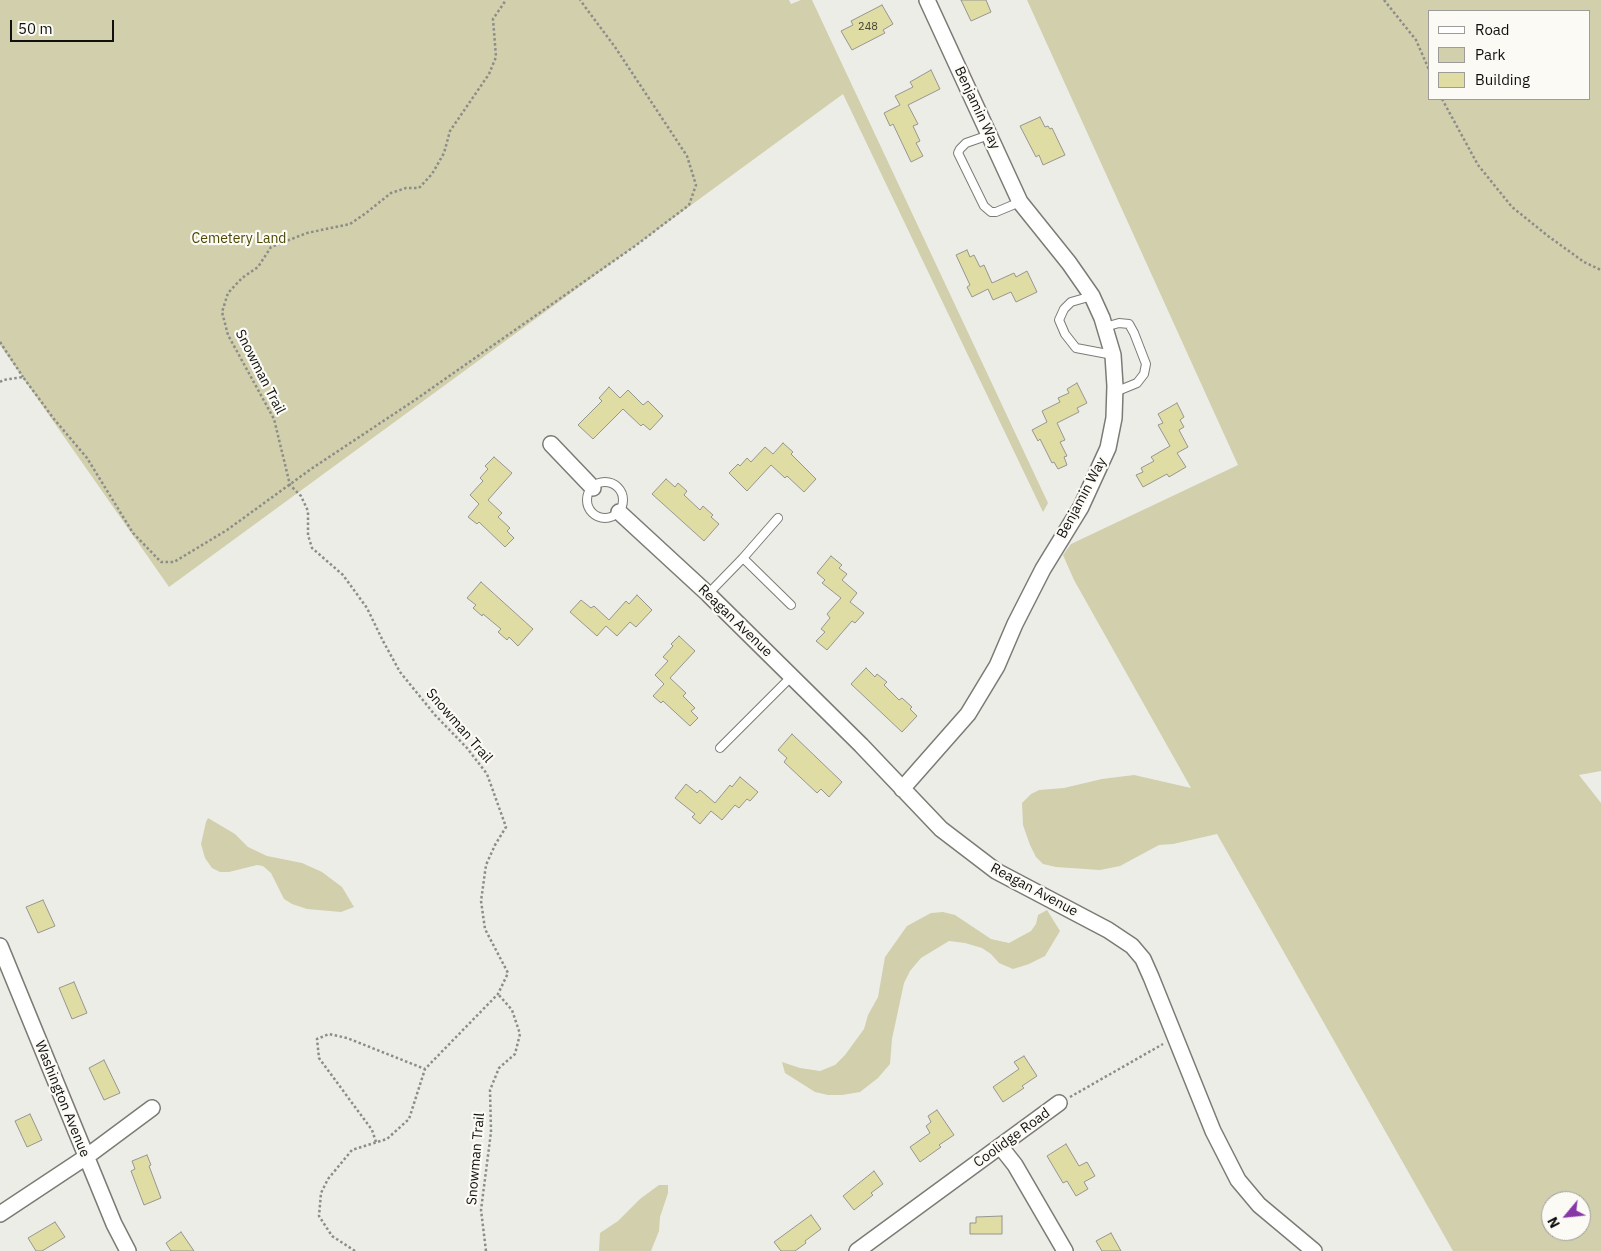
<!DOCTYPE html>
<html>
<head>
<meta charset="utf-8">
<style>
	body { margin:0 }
	#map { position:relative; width:1601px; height:1251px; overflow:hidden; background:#edede7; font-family:"IBM Plex Sans",sans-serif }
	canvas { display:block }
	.legend { position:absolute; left:1428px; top:10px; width:162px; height:90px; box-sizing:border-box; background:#fbfaf5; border:1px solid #9d9c99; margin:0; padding:6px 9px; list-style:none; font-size:15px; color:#10100e }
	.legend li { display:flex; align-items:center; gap:10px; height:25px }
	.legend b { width:25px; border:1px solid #9d9c99 }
	.north { position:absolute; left:1541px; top:1191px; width:50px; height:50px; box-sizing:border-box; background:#fbfaf5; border:1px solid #9d9c99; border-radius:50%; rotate:242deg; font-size:14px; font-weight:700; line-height:20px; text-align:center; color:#10100e }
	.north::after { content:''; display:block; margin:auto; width:18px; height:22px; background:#8837a7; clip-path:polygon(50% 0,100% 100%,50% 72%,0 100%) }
	.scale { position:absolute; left:10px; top:20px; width:104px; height:22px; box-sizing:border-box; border:2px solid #10100e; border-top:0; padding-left:6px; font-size:15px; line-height:18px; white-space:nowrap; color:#10100e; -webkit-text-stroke:4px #fbfaf5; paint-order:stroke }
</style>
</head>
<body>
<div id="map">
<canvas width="1601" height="1251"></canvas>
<ul class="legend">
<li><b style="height:6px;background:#fff"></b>Road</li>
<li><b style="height:14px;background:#d1cfac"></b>Park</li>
<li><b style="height:14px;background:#dfdca4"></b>Building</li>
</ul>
<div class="north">N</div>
<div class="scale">50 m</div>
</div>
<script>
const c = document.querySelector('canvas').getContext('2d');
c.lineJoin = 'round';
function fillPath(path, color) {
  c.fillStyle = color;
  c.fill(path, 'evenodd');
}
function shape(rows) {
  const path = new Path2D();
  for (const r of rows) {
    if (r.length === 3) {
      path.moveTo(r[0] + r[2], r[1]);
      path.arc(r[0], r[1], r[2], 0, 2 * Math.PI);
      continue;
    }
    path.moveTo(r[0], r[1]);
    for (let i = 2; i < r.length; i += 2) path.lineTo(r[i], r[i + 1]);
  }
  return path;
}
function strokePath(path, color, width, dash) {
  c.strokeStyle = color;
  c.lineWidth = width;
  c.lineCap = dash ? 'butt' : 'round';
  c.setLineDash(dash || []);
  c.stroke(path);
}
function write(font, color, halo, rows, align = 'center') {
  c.font = font + ' "IBM Plex Sans",sans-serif';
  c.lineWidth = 4.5;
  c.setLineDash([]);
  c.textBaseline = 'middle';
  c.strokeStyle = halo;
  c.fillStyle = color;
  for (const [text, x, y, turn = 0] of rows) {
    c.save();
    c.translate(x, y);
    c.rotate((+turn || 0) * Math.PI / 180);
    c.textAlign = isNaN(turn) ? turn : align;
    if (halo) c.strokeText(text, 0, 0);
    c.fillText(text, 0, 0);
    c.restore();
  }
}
const green = shape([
	[0,0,789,0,791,4,801,0,812,0,1048,503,1043,512,843,94,169,587,0,345],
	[1027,0,1601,0,1601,771,1579,775,1601,803,1601,1251,1453,1251,1217,834,1173,844,1159,845,1120,866,1100,870,1056,867,1043,864,1036,857,1030,845,1023,825,1022,803,1031,794,1039,790,1064,788,1102,779,1134,775,1191,788,1074,580,1063,555,1071,544,1238,465],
	[1430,11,1590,11,1590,99,1430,99],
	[1551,1201,1581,1201,1581,1231,1551,1231],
	[208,818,235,834,248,847,267,856,302,863,322,872,342,887,354,907,341,912,307,909,292,904,284,899,271,873,263,866,257,865,229,872,220,872,212,868,205,858,201,844,206,822],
	[1047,910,1060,931,1045,956,1029,964,1013,969,999,963,991,954,982,948,965,943,949,941,921,958,910,971,904,983,892,1039,890,1064,878,1078,860,1092,842,1095,828,1095,815,1092,785,1073,782,1062,800,1068,820,1071,835,1065,845,1055,864,1029,868,1015,878,997,885,957,907,926,931,913,943,912,955,915,991,939,1009,943,1031,931,1036,924,1038,915],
	[659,1185,668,1185,668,1193,660,1217,659,1231,651,1251,599,1251,600,1233,618,1221,640,1199]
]);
const building = shape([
	[961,0,986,0,991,12,971,21,961,0],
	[882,5,893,24,883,30,885,33,852,50,841,31,853,25,851,21,882,5],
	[931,70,940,89,908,105,918,124,913,126,920,141,916,143,923,156,911,162,893,124,890,126,884,113,900,105,895,96,913,87,910,82,931,70],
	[1040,117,1045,127,1048,126,1050,129,1052,128,1065,155,1043,165,1039,155,1036,157,1020,126,1040,117],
	[967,250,970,257,974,255,980,267,984,265,992,283,1014,273,1016,277,1027,271,1037,292,1016,302,1011,292,993,300,988,289,972,297,967,287,970,285,956,255,967,250],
	[1077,383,1087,403,1077,408,1079,412,1057,423,1065,440,1060,442,1067,456,1064,457,1067,465,1058,469,1054,462,1052,463,1040,439,1038,441,1032,430,1047,422,1042,411,1060,402,1058,398,1069,393,1067,389,1077,383],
	[609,387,620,398,628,390,643,405,648,401,663,416,650,430,643,424,641,426,623,409,593,439,578,425,602,401,599,398,609,387],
	[1177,403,1184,417,1180,420,1184,427,1179,430,1188,447,1177,453,1186,467,1169,477,1167,474,1143,487,1136,475,1143,472,1141,468,1154,461,1151,457,1170,446,1158,425,1163,423,1158,414,1177,403],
	[783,443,793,452,791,454,816,479,804,492,787,476,785,478,771,465,747,491,729,473,738,464,740,466,747,458,751,462,765,447,773,454,783,443],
	[494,457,512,473,488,500,502,513,498,517,510,528,507,531,514,538,505,547,479,522,477,524,468,517,479,504,470,495,483,481,480,478,488,469,485,466,494,457],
	[666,479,675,487,678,483,687,491,684,495,700,510,703,506,713,515,711,517,719,524,704,541,652,494,666,479],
	[831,556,842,565,839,568,847,574,842,580,857,593,850,602,864,613,855,623,852,621,827,650,816,641,825,632,821,629,830,618,827,614,841,598,822,583,825,580,817,573,831,556],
	[481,582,533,629,518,646,509,637,507,640,498,632,501,629,483,614,482,616,473,608,476,605,467,598,481,582],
	[637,595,652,610,636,627,630,622,617,636,606,626,597,636,570,612,581,600,591,608,594,606,609,620,626,601,629,604,637,595],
	[679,636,695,651,670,678,686,693,683,696,695,708,691,711,698,718,690,726,663,701,661,703,653,696,664,684,655,675,668,661,663,657,673,646,671,644,679,636],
	[866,668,875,677,877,674,887,682,884,685,899,700,902,698,912,707,910,709,917,716,902,732,851,684,866,668],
	[792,734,842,782,829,797,821,789,817,793,784,762,787,758,778,750,792,734],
	[740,777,758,792,750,801,747,799,739,808,735,805,722,820,711,811,700,824,692,817,695,814,675,798,686,784,697,793,700,790,715,803,730,785,732,787,740,777],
	[43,900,55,926,38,933,26,907,43,900],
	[74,982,87,1013,72,1019,59,988,74,982],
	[1024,1056,1037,1076,1022,1086,1024,1088,1003,1102,993,1087,1019,1069,1014,1062,1024,1056],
	[104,1060,120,1093,104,1100,89,1068,104,1060],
	[937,1110,954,1135,939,1145,941,1147,920,1162,910,1147,930,1133,926,1126,931,1122,928,1116,937,1110],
	[30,1114,42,1140,27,1147,15,1121,30,1114],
	[1066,1144,1079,1166,1087,1162,1095,1176,1084,1182,1088,1189,1076,1196,1067,1181,1063,1183,1047,1156,1066,1144],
	[147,1155,151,1165,149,1166,161,1198,144,1205,131,1171,135,1169,132,1161,147,1155],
	[874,1171,883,1184,871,1193,873,1195,854,1210,843,1196,874,1171],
	[811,1215,821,1229,805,1241,806,1243,795,1251,781,1251,774,1242,811,1215],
	[1002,1216,1002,1234,970,1234,970,1223,976,1223,976,1217,1002,1216],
	[55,1222,65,1237,42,1251,36,1251,28,1238,55,1222],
	[181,1232,194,1251,171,1251,166,1243,181,1232],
	[1111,1233,1121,1251,1102,1251,1096,1241,1111,1233]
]);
const path = shape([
	[1384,0,1416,40,1430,72],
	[1442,99,1478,165,1512,207,1548,236,1584,262,1601,270],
	[0,342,23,377],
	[0,382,3,380,23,377,54,419,87,458,133,533,161,562,174,562,227,530,311,469,415,400,635,246,689,205,696,185,687,156,615,47,580,0],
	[1070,1097,1163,1044],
	[376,1142,372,1130,319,1058,317,1039,329,1034,347,1038,425,1069],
	[355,1251,332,1236,319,1216,321,1193,328,1179,352,1150,387,1139,409,1119,425,1069,498,994,508,973,485,929,481,901,486,865,495,845,506,827,487,774,467,748,435,715,400,672,383,641,367,608,343,575,312,548,308,535,308,511,301,496,290,485,274,419,228,335,222,312,228,293,242,278,258,267,271,247,307,233,350,224,366,213,391,193,406,188,419,188,432,174,444,153,450,131,489,74,496,57,493,19,506,0],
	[486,1251,481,1210,491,1132,490,1090,499,1068,515,1054,520,1034,512,1010,498,994]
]);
const service = shape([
	[989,135,966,143,960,149,958,153,984,206,991,212,996,212,1020,202],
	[1092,296,1071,302,1064,309,1059,320,1065,334,1076,348,1113,355],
	[1105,327,1119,323,1129,324,1134,333,1146,364,1144,374,1137,383,1115,392],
	[605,500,18],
	[778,518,743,558,791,605],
	[708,594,743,558],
	[720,748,791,677]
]);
const minor = shape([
	[551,444,593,488],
	[619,512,708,594,861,745,941,829,996,871,1108,930,1132,946,1143,959,1151,977,1213,1131,1238,1180,1259,1205,1314,1251],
	[902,789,968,714,997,666,1015,624,1043,569,1081,507,1108,448,1114,418,1115,386,1113,355,1102,318,1092,296,1069,263,1020,202,927,0],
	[0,946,114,1224,128,1251],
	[1000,1146,1015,1165,1065,1251],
	[0,1214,86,1157,152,1108],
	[857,1251,1059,1103]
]);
const numberNames = [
	["248",868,27]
];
const streetNames = [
	["Benjamin Way",977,108,65],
	["Snowman Trail",260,372,63],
	["Benjamin Way",1082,498,-62],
	["Reagan Avenue",735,621,44],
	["Snowman Trail",459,726,49],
	["Reagan Avenue",1034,890,28],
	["Washington Avenue",62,1099,68],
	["Coolidge Road",1012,1138,-36],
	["Snowman Trail",476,1159,-85]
];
const parkNames = [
	["Cemetery Land",239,239]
];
fillPath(green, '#d1cfac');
fillPath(building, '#dfdca4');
strokePath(building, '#969690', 1);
strokePath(service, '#7b7b76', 10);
strokePath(minor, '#7b7b76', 18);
strokePath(path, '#8c8c88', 2.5, [2.5, 2.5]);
strokePath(service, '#fff', 8);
strokePath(minor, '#fff', 15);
write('11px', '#444334', null, numberNames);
write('14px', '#10100e', '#fbfaf5', streetNames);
write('14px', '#4d4802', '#fbfaf5', parkNames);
</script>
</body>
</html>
